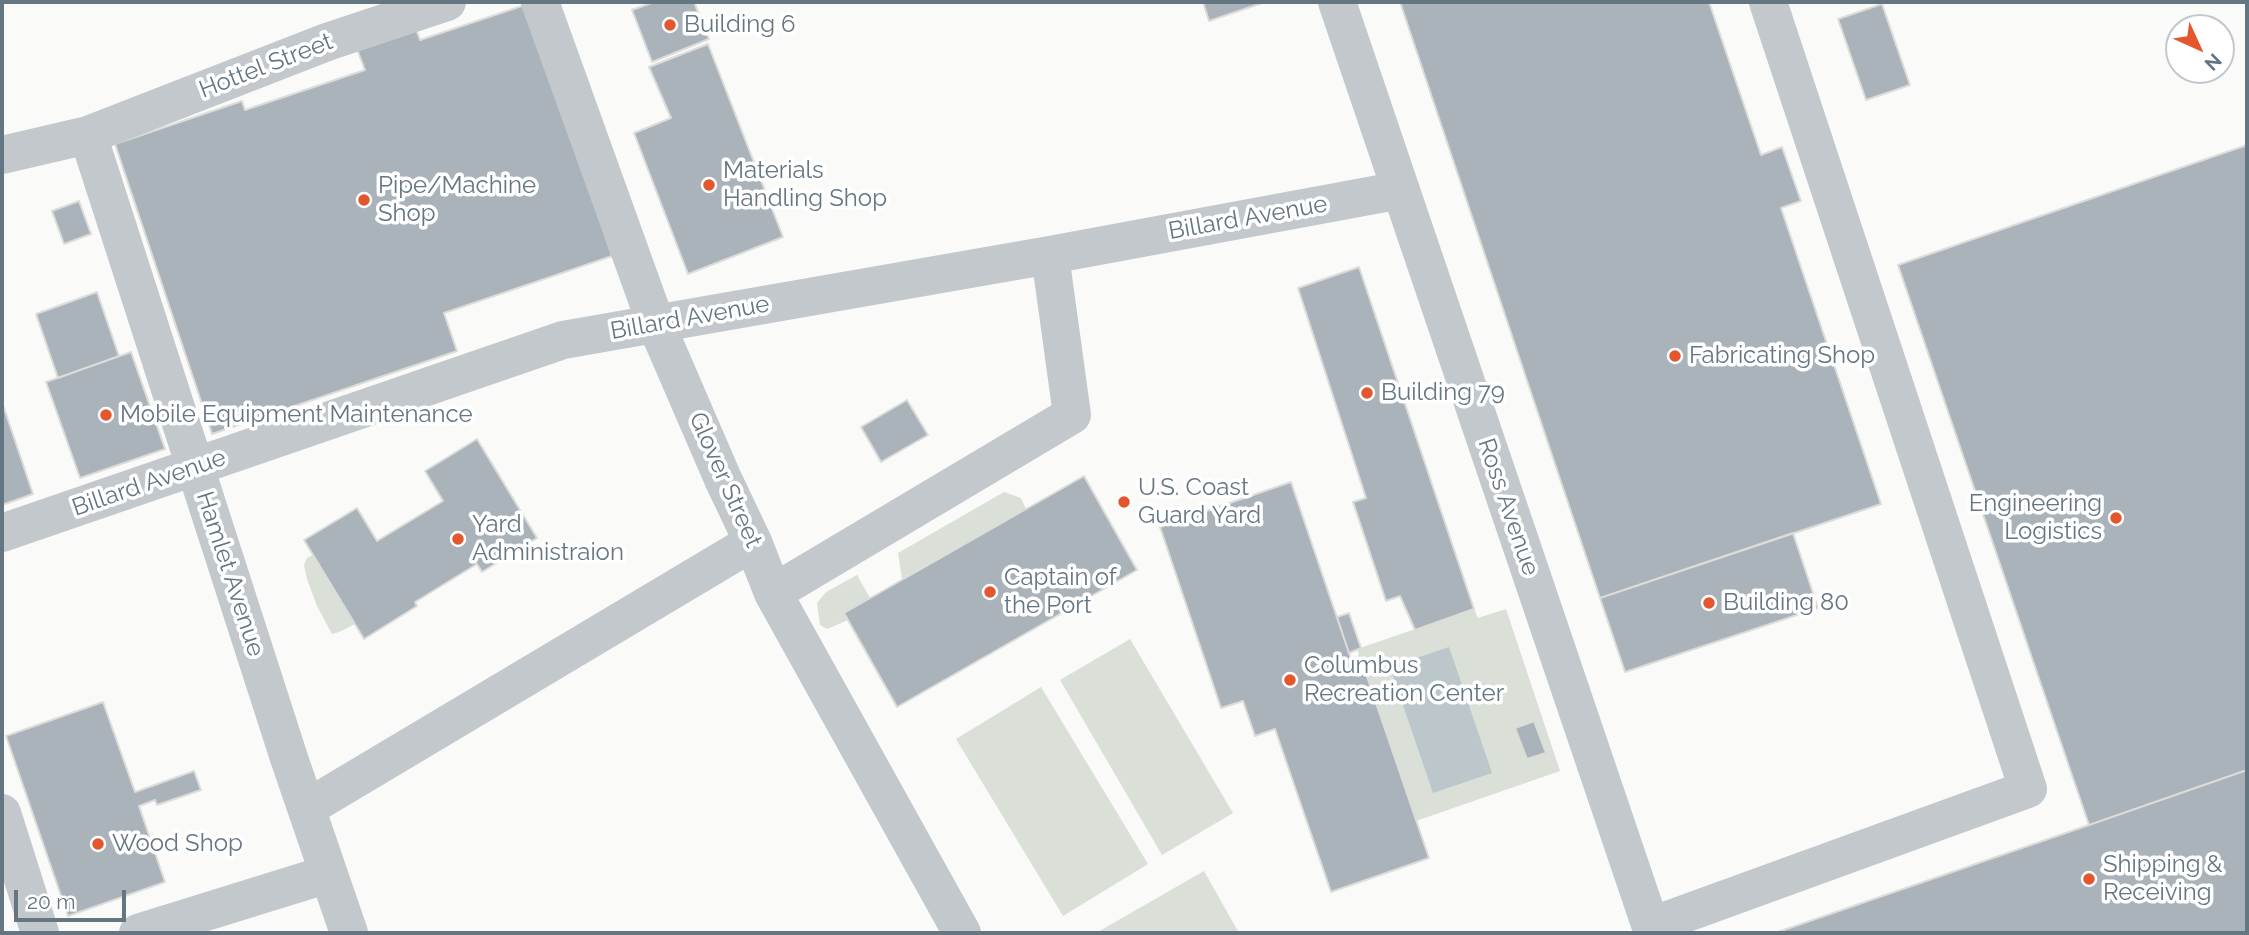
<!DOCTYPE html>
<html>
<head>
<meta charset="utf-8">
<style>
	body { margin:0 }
	#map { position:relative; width:2249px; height:935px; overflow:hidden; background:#fafaf8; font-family:Raleway,sans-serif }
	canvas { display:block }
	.frame { position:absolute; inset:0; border:4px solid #657683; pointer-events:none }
	.north { position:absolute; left:2165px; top:14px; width:70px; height:70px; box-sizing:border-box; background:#fff; border:2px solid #c1c8cd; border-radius:50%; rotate:135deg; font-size:19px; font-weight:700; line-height:28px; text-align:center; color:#657683 }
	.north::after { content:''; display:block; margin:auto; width:24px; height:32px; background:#e4572e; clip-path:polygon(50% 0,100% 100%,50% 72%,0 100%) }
	.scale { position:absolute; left:14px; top:890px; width:112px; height:32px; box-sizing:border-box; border:4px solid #657683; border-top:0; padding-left:9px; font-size:21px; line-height:24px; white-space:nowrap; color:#657683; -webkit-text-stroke:5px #fff; paint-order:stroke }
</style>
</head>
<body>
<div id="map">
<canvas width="2249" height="935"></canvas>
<div class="frame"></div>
<div class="north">N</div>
<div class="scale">20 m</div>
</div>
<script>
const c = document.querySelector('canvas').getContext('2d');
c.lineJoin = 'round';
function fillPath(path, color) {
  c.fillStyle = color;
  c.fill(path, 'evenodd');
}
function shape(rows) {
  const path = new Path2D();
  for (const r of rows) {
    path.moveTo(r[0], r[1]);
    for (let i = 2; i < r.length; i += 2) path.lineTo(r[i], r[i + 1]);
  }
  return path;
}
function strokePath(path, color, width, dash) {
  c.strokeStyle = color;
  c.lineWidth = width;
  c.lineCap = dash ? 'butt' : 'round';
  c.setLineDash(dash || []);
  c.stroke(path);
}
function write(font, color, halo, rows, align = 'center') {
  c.font = font + ' Raleway,sans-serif';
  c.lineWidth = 7;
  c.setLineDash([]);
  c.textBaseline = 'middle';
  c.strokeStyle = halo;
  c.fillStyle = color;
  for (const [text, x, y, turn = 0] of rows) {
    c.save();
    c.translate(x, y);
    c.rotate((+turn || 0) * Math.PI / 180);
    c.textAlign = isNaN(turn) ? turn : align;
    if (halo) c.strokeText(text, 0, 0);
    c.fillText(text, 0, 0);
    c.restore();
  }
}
const green = shape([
	[1004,492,1021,498,1026,509,902,579,898,553],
	[313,555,355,624,339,632,332,634,317,606,307,579,304,565,307,558],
	[857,575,870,598,844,613,848,620,827,629,820,625,817,603,826,592],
	[1474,609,1478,618,1506,609,1560,771,1416,821,1357,649],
	[1130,639,1233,813,1162,855,1060,680],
	[1041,687,1148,864,1063,916,956,739],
	[1204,871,1239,933,1096,933]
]);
const water = shape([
	[1449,647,1492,773,1433,793,1390,667]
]);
const building = shape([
	[654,2,694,2,709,39,652,62,632,10,654,2],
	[1203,2,1265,2,1209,21,1203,2],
	[1400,2,1709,2,1761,155,1782,147,1801,201,1781,208,1881,504,1600,598,1400,2],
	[528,4,612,256,444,313,457,351,212,434,115,144,242,101,245,110,365,70,357,49,416,29,420,40,528,4],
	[1882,4,1910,85,1866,100,1838,19,1882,4],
	[708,44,783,237,688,274,634,133,671,118,649,67,708,44],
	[2247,145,2247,770,2089,825,1898,265,2247,145],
	[79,201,91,234,64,244,52,211,79,201],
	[1359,267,1474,609,1415,630,1400,596,1386,601,1353,502,1366,498,1298,288,1359,267],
	[97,292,119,356,58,378,36,314,97,292],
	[131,352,165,449,80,478,46,382,131,352],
	[907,400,928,435,881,462,861,427,907,400],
	[2,402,33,494,2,505,2,402],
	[477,439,537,538,482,572,477,564,415,602,417,606,364,639,304,540,357,508,377,541,443,501,425,471,477,439],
	[1084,476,1137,570,897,707,844,613,1084,476],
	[1291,482,1351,659,1360,656,1429,858,1331,892,1275,729,1255,736,1243,701,1221,708,1160,527,1291,482],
	[1793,533,1818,608,1625,672,1600,598,1793,533],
	[1349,613,1361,648,1349,653,1337,617,1349,613],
	[103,702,135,792,194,771,201,790,157,805,155,800,139,806,165,882,68,916,6,736,103,702],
	[1534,721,1546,753,1527,759,1515,728,1534,721],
	[2247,770,2247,933,1775,933,2089,825,2247,770]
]);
const minor = shape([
	[540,2,656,324,723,479,753,542,773,593,962,933],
	[1337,2,1653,933],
	[88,135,289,758,349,933],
	[2,155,88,135,327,42,447,2],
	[2,533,563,340,1050,255,1401,190],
	[773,593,1072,415,1050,255],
	[307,808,753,542],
	[2,813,40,933],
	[1651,926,2028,789,1768,2],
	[138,933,328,874]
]);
const markers = [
	[670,25,7,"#e4572e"],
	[709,185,7,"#e4572e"],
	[364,200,7,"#e4572e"],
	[1675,356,7,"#e4572e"],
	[1367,393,7,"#e4572e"],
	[106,415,7,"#e4572e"],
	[1124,502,7,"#e4572e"],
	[2116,518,7,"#e4572e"],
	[458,539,7,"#e4572e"],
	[990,592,7,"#e4572e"],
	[1709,603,7,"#e4572e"],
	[1290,680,7,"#e4572e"],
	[98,844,7,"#e4572e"],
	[2089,879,7,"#e4572e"]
];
const poiNames = [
	["Building 6",684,25],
	["Materials",723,171],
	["Handling Shop",723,199],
	["Pipe/Machine",378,186],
	["Shop",378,214],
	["Fabricating Shop",1689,356],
	["Building 79",1381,393],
	["Mobile Equipment Maintenance",120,415],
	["U.S. Coast",1138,488],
	["Guard Yard",1138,516],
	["Engineering",2102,504,"right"],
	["Logistics",2102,532,"right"],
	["Yard",472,525],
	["Administraion",472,553],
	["Captain of",1004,578],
	["the Port",1004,606],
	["Building 80",1723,603],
	["Columbus",1304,666],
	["Recreation Center",1304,694],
	["Wood Shop",112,844],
	["Shipping &",2103,865],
	["Receiving",2103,893]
];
const streetNames = [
	["Hottel Street",266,66,-21],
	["Billard Avenue",1248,218,-10],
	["Billard Avenue",690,318,-10],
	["Glover Street",725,480,66],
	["Billard Avenue",149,483,-19],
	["Ross Avenue",1508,507,71],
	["Hamlet Avenue",230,574,72]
];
fillPath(green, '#dadfd7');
fillPath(water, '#bbc7cb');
fillPath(building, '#aab3b9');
strokePath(building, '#dcdcda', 2);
strokePath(minor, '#c3c8cc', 38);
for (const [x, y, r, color] of markers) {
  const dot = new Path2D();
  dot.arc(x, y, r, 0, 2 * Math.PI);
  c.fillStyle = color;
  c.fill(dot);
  strokePath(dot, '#fff', 2.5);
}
write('24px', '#657683', '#fff', poiNames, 'left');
write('24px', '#657683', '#fff', streetNames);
</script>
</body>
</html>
